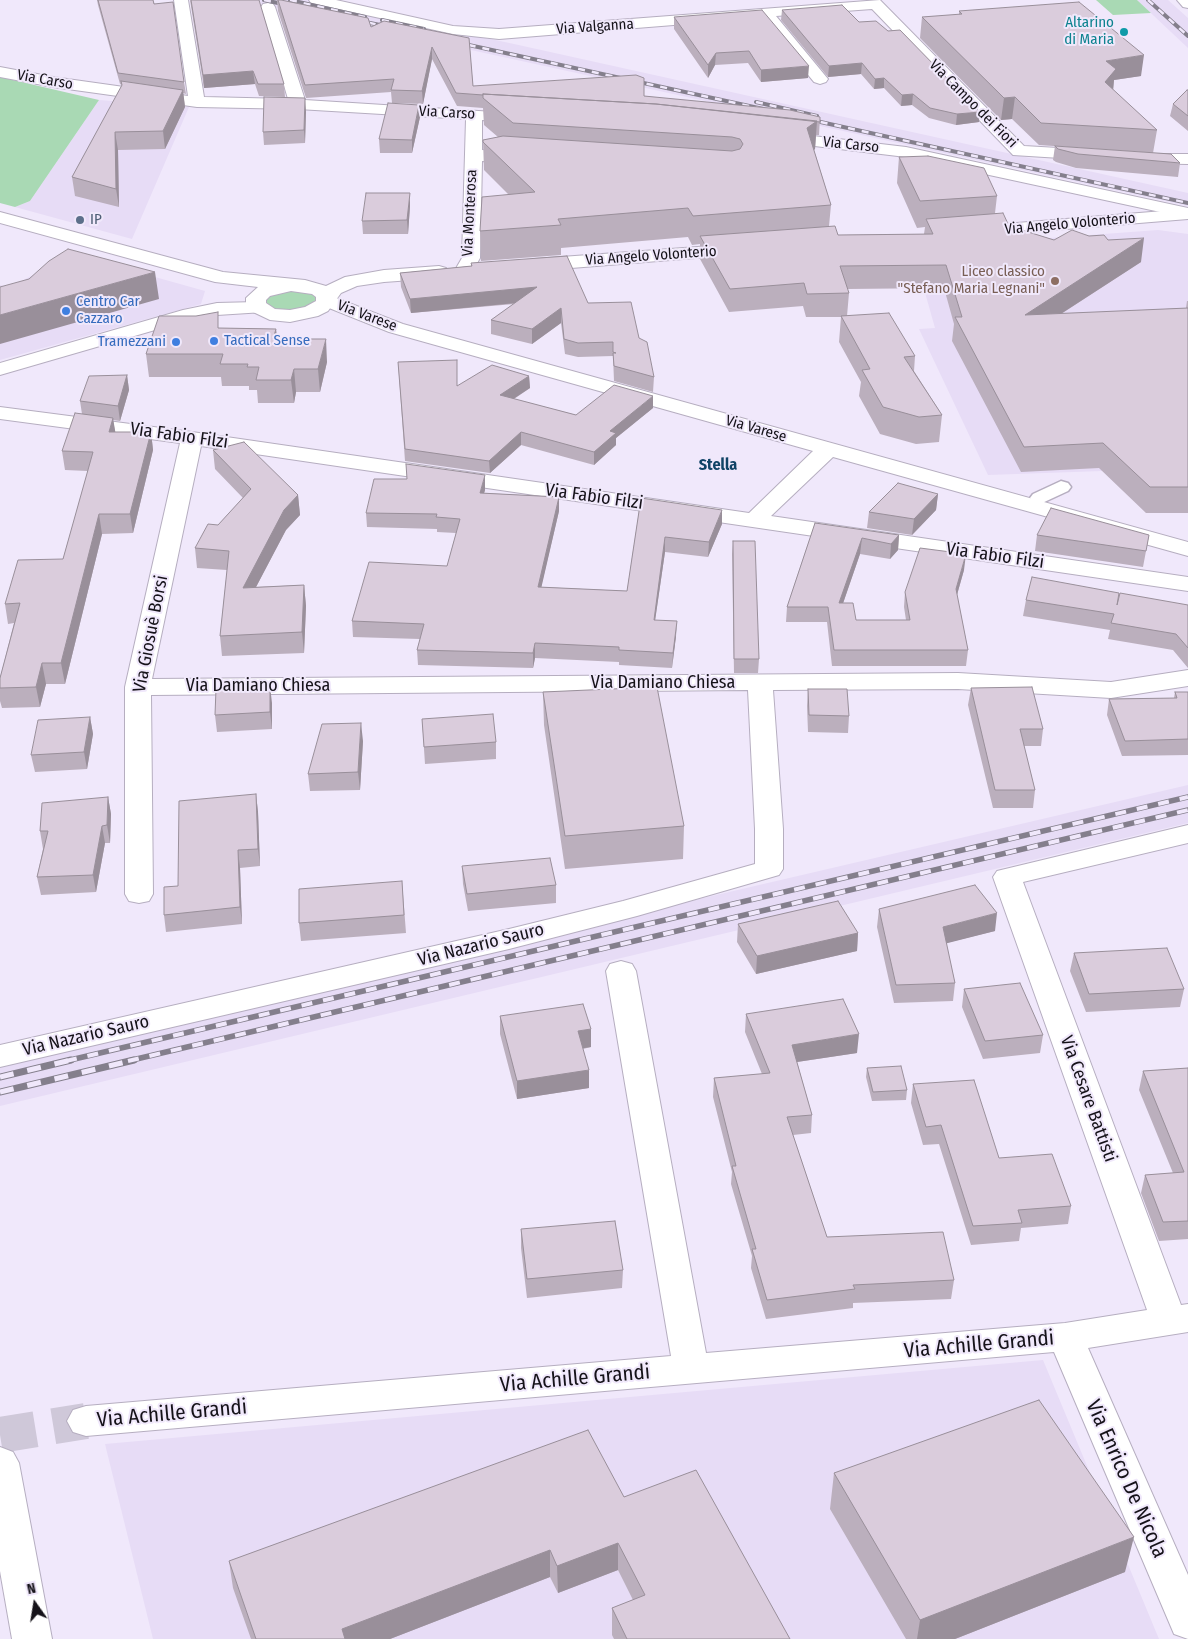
<!DOCTYPE html>
<html>
<head>
<meta charset="utf-8">
<style>
	body { margin:0 }
	#map { position:relative; width:1188px; height:1639px; overflow:hidden; background:#f0e8fb; font-family:"Fira Sans Condensed",sans-serif }
	canvas { display:block }
	.north { position:absolute; left:10px; top:1579px; width:50px; height:50px; -webkit-text-stroke:4px #f0e8fb; paint-order:stroke; rotate:347deg; font-size:14px; font-weight:700; line-height:20px; text-align:center; color:#151219 }
	.north::after { content:''; display:block; margin:auto; width:18px; height:22px; background:#151219; clip-path:polygon(50% 0,100% 100%,50% 72%,0 100%) }
</style>
</head>
<body>
<div id="map">
<canvas width="1188" height="1639"></canvas>
<div class="north">N</div>
</div>
<script>
const c = document.querySelector('canvas').getContext('2d');
c.lineJoin = 'round';
function fillPath(path, color) {
  c.fillStyle = color;
  c.fill(path, 'evenodd');
}
function shape(rows) {
  const path = new Path2D();
  for (const r of rows) {
    path.moveTo(r[0], r[1]);
    for (let i = 2; i < r.length; i += 2) path.lineTo(r[i], r[i + 1]);
  }
  return path;
}
function strokePath(path, color, width, dash) {
  c.strokeStyle = color;
  c.lineWidth = width;
  c.lineCap = dash ? 'butt' : 'round';
  c.setLineDash(dash || []);
  c.stroke(path);
}
function write(font, color, halo, rows, align = 'center') {
  c.font = font + ' "Fira Sans Condensed",sans-serif';
  c.lineWidth = 4;
  c.setLineDash([]);
  c.textBaseline = 'middle';
  c.strokeStyle = halo;
  c.fillStyle = color;
  for (const [text, x, y, turn = 0] of rows) {
    c.save();
    c.translate(x, y);
    c.rotate((+turn || 0) * Math.PI / 180);
    c.textAlign = isNaN(turn) ? turn : align;
    if (halo) c.strokeText(text, 0, 0);
    c.fillText(text, 0, 0);
    c.restore();
  }
}
const built = shape([
	[241,0,309,0,514,44,1188,193,1188,206],
	[1137,0,1168,0,1188,18,1188,48],
	[99,100,189,107,132,239,15,207,30,201],
	[1158,230,1188,234,1188,468,988,475,919,329,935,328,911,243,1036,239],
	[73,254,205,291,201,304,0,360,0,285,10,287],
	[1188,785,1188,823,0,1106,0,1062],
	[1043,1360,1159,1639,153,1639,105,1444]
]);
const green = shape([
	[1096,0,1137,0,1151,13,1113,15],
	[0,77,99,100,30,201,15,207,0,203],
	[280,290,306,290,316,296,316,304,296,312,271,310,263,300]
]);
const minorTunnel = shape([
	[0,1435,86,1421]
]);
const pedestrian = shape([
	[1061,481,1068,483,1071,487,1068,491,1040,504,1033,502,1030,498,1033,494,1061,481]
]);
const minor = shape([
	[174,0,188,0,204,97,288,99,261,7,263,4,268,3,273,4,275,7,305,100,526,114,528,117,526,120,520,122,482,120,482,150,521,153,527,154,530,158,527,162,521,163,482,161,480,258,471,274,464,276,457,274,455,270,462,258,466,119,298,109,197,107,53,87,0,77,0,67,53,77,188,96,174,0],
	[309,0,336,0,453,26,499,29,880,0,1024,146,1092,150,1098,151,1100,155,1098,159,1092,160,1013,155,872,9,776,16,828,79,826,82,820,84,814,82,761,18,499,39,453,34,316,4,311,3,309,0],
	[1177,0,1188,0,1188,8,1183,7,1177,0],
	[779,132,906,147,1188,208,1188,218,906,157,773,141,771,137,773,133,779,132],
	[1140,154,1188,154,1188,164,1134,163,1131,159,1134,155,1140,154],
	[326,294,403,324,1188,542,1188,556,833,457,771,516,1188,577,1188,591,201,446,152,679,958,673,1111,682,1188,670,1188,686,1111,698,958,689,773,690,783,829,783,869,779,875,637,916,509,949,0,1067,0,1045,509,929,623,901,755,864,755,829,748,690,151,695,153,894,149,901,139,903,129,901,125,894,125,687,180,443,0,419,0,407,192,432,749,513,813,451,389,332,319,304,316,300,319,296,326,294],
	[257,302,264,304,267,308,264,312,217,315,193,319,0,375,0,363,183,310,217,303,257,302],
	[1188,825,1188,843,1023,882,1181,1305,1188,1304,1188,1332,1088,1348,1188,1575,1188,1639,1174,1634,1054,1352,86,1436,73,1432,67,1421,73,1410,86,1406,671,1356,606,971,610,964,621,961,632,964,636,971,706,1353,1065,1323,1147,1310,993,877,997,871,1188,825]
]);
const tertiary = shape([
	[1188,209,1188,219,980,236,974,235,971,231,974,227,980,226,1188,209],
	[0,212,223,272,305,280,326,286,345,277,384,270,439,266,446,268,448,272,446,276,439,278,384,282,357,286,341,293,328,311,318,316,290,322,270,320,249,310,246,306,246,298,258,287,215,282,0,223,0,212],
	[291,291,312,294,316,297,316,301,305,307,290,310,275,309,266,303,266,300,270,296,291,291],
	[738,244,745,246,747,250,745,254,534,271,527,269,525,265,527,261,534,259,738,244]
]);
const primary = shape([
	[0,1447,13,1452,19,1463,52,1639,12,1639,0,1571,0,1447]
]);
const railFar2 = shape([
	[264,0,292,6],
	[290,0,365,17],
	[1148,0,1188,36],
	[355,20,390,27],
	[382,20,424,29],
	[455,42,763,109],
	[756,102,817,116],
	[807,119,1188,203]
]);
const railFar1 = shape([
	[66,1061,1188,797],
	[128,1061,1188,810]
]);
const rail = shape([
	[0,1077,71,1060],
	[0,1092,134,1060]
]);
const wall = shape([
	[97,0,153,0,184,82,186,94,183,93,185,107,165,149,118,150,119,207,75,196,72,177,122,86,122,85,120,84,98,5],
	[190,0,284,84,285,97,259,96,255,84,204,88],
	[277,0,371,27,469,38,473,86,644,96,820,117,819,135,816,135,815,149,814,150,831,205,829,226,838,235,924,234,925,227,917,228,897,183,899,157,997,196,995,213,1009,226,1054,240,1089,236,1108,240,1141,262,1061,314,1186,308,1187,301,1188,301,1188,513,1146,513,1099,468,1021,472,952,341,954,324,944,288,847,289,849,293,847,316,915,356,914,371,942,415,939,442,916,444,880,434,859,396,861,382,839,342,841,317,806,317,803,306,729,312,700,259,700,244,692,245,688,237,561,248,561,255,481,261,480,231,508,194,484,170,483,140,498,137,484,125,483,108,457,106,432,59,423,104,392,103,391,92,306,98,278,11],
	[782,10,859,22,979,122,956,125,929,118,912,105,901,106,884,88,874,89,861,74,828,77,781,20],
	[959,11,1141,76,1114,80,1113,90,1157,130,1153,153,1039,145,1012,119,1001,120,920,38,922,17,959,15],
	[674,17,808,78,761,82,748,63,715,65,708,78,674,29],
	[1188,90,1188,131,1170,116,1173,104],
	[306,111,305,143,264,145,263,132],
	[420,117,412,153,380,153,379,139],
	[1055,146,1180,163,1178,177,1076,168,1056,162,1053,160],
	[410,206,408,234,363,234,362,221],
	[471,263,588,303,639,338,654,377,653,392,614,381,613,356,578,357,565,354,561,323,532,344,491,334,491,320,514,304,411,313,401,287,400,273,471,266],
	[219,328,276,329,277,339,327,362,320,392,296,392,294,403,258,403,257,390,249,390,249,386,222,386,221,377,149,377,146,354],
	[398,362,458,386,529,376,530,388,514,399,576,415,653,408,616,438,616,445,594,465,521,445,490,473,405,461],
	[127,375,129,390,120,421,113,420,115,432,151,432,153,450,133,533,102,534,65,684,46,684,40,707,2,708,0,701,0,678,14,623,8,624,5,604,63,559,88,471,65,470,62,451,82,414,80,401],
	[213,450,298,495,300,515,286,530,256,587,304,585,306,606,304,653,222,656,220,636,227,570,197,568,195,548,218,525,243,498,215,469],
	[485,490,484,493,559,497,559,511,541,587,627,591,641,498,722,524,708,557,665,552,655,620,676,636,672,668,619,665,619,662,535,658,533,668,418,665,417,650,420,639,353,637,352,621,447,566,456,533,437,532,437,529,367,527,366,513],
	[938,494,936,510,912,535,867,528,869,512],
	[815,523,899,535,898,550,890,559,860,554,843,603,856,620,906,620,904,607,905,592,964,570,957,595,968,650,966,666,832,666,827,622,786,622,787,607],
	[1037,535,1149,535,1143,567,1035,551],
	[733,541,759,659,758,673,734,673,732,554],
	[1026,600,1117,605,1188,605,1188,668,1173,650,1108,639,1110,630,1023,616],
	[971,688,1043,729,1041,746,1024,746,1035,790,1033,808,993,808,968,705],
	[808,689,849,716,848,733,808,732,807,706],
	[543,692,684,826,683,859,565,869,544,725],
	[1175,692,1188,692,1188,755,1122,756,1107,715,1109,699,1174,698],
	[272,703,272,729,217,732,215,715],
	[90,717,93,734,87,769,35,772,31,755],
	[422,719,496,742,496,759,425,764],
	[363,741,360,790,310,791,308,774],
	[256,794,258,812,260,866,240,868,242,924,166,932,164,915],
	[108,797,111,814,110,843,105,843,96,892,41,895,37,877,43,849,40,831],
	[462,866,556,885,556,903,468,911,463,884],
	[402,881,406,933,301,941,299,923],
	[879,909,995,931,946,943,955,983,953,1001,894,1003,877,927],
	[738,924,858,933,857,951,756,974,737,942],
	[1074,953,1184,989,1180,1007,1086,1012,1070,971],
	[964,989,1043,1035,1040,1053,983,1059,962,1007],
	[746,1014,857,1053,797,1062,812,1115,811,1133,793,1135,827,1237,954,1280,951,1299,853,1303,853,1308,766,1319,751,1268,752,1256,731,1184,732,1172,713,1097,714,1078,762,1074,745,1032],
	[500,1016,591,1029,591,1047,583,1049,589,1088,517,1099,500,1034],
	[867,1068,907,1090,906,1100,872,1101,866,1077],
	[1188,1068,1188,1239,1159,1241,1141,1193,1145,1175,1173,1173,1139,1090,1143,1071],
	[913,1084,999,1158,1071,1206,1068,1224,1021,1228,1019,1241,971,1245,939,1144,923,1145,911,1103],
	[521,1229,623,1270,622,1288,527,1298,521,1248],
	[834,1473,1125,1572,955,1639,906,1639,830,1509],
	[624,1497,790,1639,614,1639,612,1635,612,1608,633,1600,618,1570,558,1593,550,1577,390,1639,251,1639,233,1588,229,1561]
]);
const shadedWall = shape([
	[432,47,432,59,423,104,422,91],
	[716,53,715,65,708,78,708,65],
	[1144,55,1141,76,1114,80,1113,91,1103,82,1106,61],
	[862,63,861,74,828,77,829,66],
	[809,66,808,78,761,82,761,70],
	[253,71,255,84,204,88,203,75],
	[884,78,884,88,874,89,875,79],
	[183,90,185,107,165,149,163,131],
	[913,94,912,105,901,106,902,95],
	[1015,97,1012,119,1001,120,1004,98],
	[305,98,306,111,305,143,304,130],
	[419,105,420,117,412,153,412,140],
	[980,112,979,122,956,125,957,114],
	[817,121,815,149,805,156,807,128],
	[115,132,118,150,119,207,116,189],
	[410,193,410,206,408,234,407,220],
	[1144,238,1141,262,1022,339,1025,315],
	[155,272,159,299,0,344,0,315],
	[537,287,537,301,411,313,410,299],
	[561,308,561,323,532,344,532,329],
	[276,329,278,351,273,339],
	[326,339,327,362,320,392,318,369],
	[294,369,296,392,294,403,291,380],
	[127,375,129,390,120,421,118,406],
	[529,376,530,388,501,407,500,395],
	[653,396,653,408,616,438,616,445,594,465,594,452,610,431],
	[113,418,116,436,109,432],
	[151,432,153,450,133,533,130,514],
	[521,432,521,445,490,473,489,461],
	[485,475,485,490,480,507,480,493],
	[938,494,936,510,912,535,914,519],
	[298,495,300,515,286,530,245,608,243,588,284,510],
	[559,497,559,511,538,602,538,587],
	[722,510,722,524,708,557,709,542],
	[99,514,102,534,65,684,61,663],
	[899,535,898,550,890,559,891,544],
	[665,537,665,552,653,635,654,620],
	[862,538,860,554,838,618,839,603],
	[966,554,964,570,954,605,956,589],
	[304,585,306,606,304,653,302,632],
	[677,621,676,636,672,668,673,653],
	[535,643,535,658,533,668,533,653],
	[42,663,46,684,40,707,36,687],
	[270,686,272,703,272,729,270,712],
	[90,717,93,734,87,769,84,752],
	[361,723,363,741,360,790,358,772],
	[256,794,258,812,260,866,258,849],
	[108,797,111,814,110,843,107,825],
	[102,826,105,843,96,892,93,875],
	[238,850,240,868,242,924,240,907],
	[997,913,995,931,940,945,943,927],
	[858,933,857,951,756,974,757,956],
	[591,1029,591,1047,578,1049,578,1031],
	[859,1034,857,1053,790,1063,792,1045],
	[589,1070,589,1088,517,1099,517,1081],
	[1134,1537,1125,1572,955,1639,917,1639,920,1620],
	[618,1543,618,1570,558,1593,557,1566],
	[550,1550,550,1577,390,1639,343,1639,342,1629]
]);
const building = shape([
	[98,0,153,0,154,4,173,2,184,82,118,73,98,0],
	[191,0,259,0,284,84,258,84,253,71,203,75,191,0],
	[278,0,281,0,368,18,371,27,384,21,469,38,473,86,636,75,644,78,644,96,790,110,820,117,820,122,656,104,483,94,483,95,456,93,432,47,422,91,391,90,394,79,305,85,278,0],
	[1079,2,1144,55,1106,61,1116,69,1105,82,1157,130,1041,123,1015,97,1004,98,922,17,962,14,959,11,1079,2],
	[842,5,859,22,876,21,888,31,900,30,980,112,957,114,930,108,913,94,902,95,884,78,875,79,862,63,829,66,782,10,842,5],
	[762,10,809,66,761,70,749,51,716,53,708,65,674,17,762,10],
	[121,81,183,90,163,131,115,132,116,189,72,177,122,85,121,81],
	[1187,90,1188,90,1188,116,1173,104,1187,90],
	[483,94,656,104,817,121,807,128,831,205,693,216,688,208,558,219,561,225,480,231,482,197,535,192,483,142,483,140,503,136,732,151,740,149,743,144,740,139,732,137,513,123,483,98,483,94],
	[264,97,305,98,304,130,263,132,264,97],
	[388,103,419,105,412,140,379,139,388,103],
	[1055,146,1171,154,1180,163,1078,154,1058,149,1055,146],
	[928,156,984,168,997,196,920,201,899,157,928,156],
	[366,193,410,193,407,220,362,221,366,193],
	[1003,213,1009,226,1054,240,1072,230,1089,236,1104,235,1108,240,1144,238,1025,315,1188,308,1188,487,1150,487,1103,443,1024,447,955,317,962,317,946,265,840,266,849,293,807,294,804,283,730,289,700,236,835,226,838,235,933,234,926,219,1003,213],
	[68,249,155,272,0,315,0,287,29,279,49,261,68,249],
	[567,256,588,303,631,302,639,338,647,342,654,377,614,366,613,353,616,353,613,352,613,342,578,343,564,339,561,308,532,329,491,320,537,287,410,299,400,273,472,266,471,263,567,256],
	[218,312,218,328,276,329,273,339,326,339,318,369,294,369,291,380,256,380,259,367,247,367,248,364,220,364,223,354,146,354,159,316,196,316,218,312],
	[889,313,915,356,904,357,942,415,919,417,883,407,862,370,870,369,841,316,889,313],
	[457,360,457,386,492,365,529,376,500,395,576,415,614,385,653,396,610,431,616,433,594,452,521,432,489,461,405,449,398,362,457,360],
	[127,375,118,406,80,401,89,376,127,375],
	[75,413,113,418,109,432,151,432,130,514,99,514,61,663,42,663,36,687,0,688,0,678,20,603,5,604,18,560,63,559,93,452,62,451,75,413],
	[244,442,298,495,284,510,243,588,304,585,302,632,220,636,229,551,195,548,208,524,218,525,251,489,213,450,244,442],
	[406,464,485,475,480,493,559,497,538,587,627,591,641,498,722,510,709,542,665,537,654,620,677,621,673,653,619,650,619,647,535,643,533,653,417,650,424,624,352,621,369,562,447,566,460,519,436,517,437,514,366,513,374,479,407,479,406,464],
	[898,483,938,494,914,519,869,512,898,483],
	[1051,508,1149,535,1146,551,1037,535,1051,508],
	[815,523,899,535,891,544,862,538,839,603,853,603,856,620,910,620,905,592,920,548,966,554,956,589,968,650,834,650,828,607,787,607,815,523],
	[733,541,755,541,759,659,734,659,733,541],
	[1032,577,1119,593,1117,605,1120,593,1188,605,1188,648,1176,634,1111,623,1114,614,1026,600,1032,577],
	[270,686,270,712,215,715,216,689,270,686],
	[657,687,684,826,565,836,543,692,657,687],
	[1032,687,1043,729,1020,729,1035,790,995,790,971,688,1032,687],
	[808,689,847,689,849,716,809,715,808,689],
	[1175,692,1188,692,1188,739,1125,741,1109,699,1177,698,1175,692],
	[493,714,496,742,424,747,422,719,493,714],
	[90,717,84,752,31,755,38,720,90,717],
	[361,723,358,772,308,774,322,724,361,723],
	[256,794,258,849,238,850,240,907,164,915,164,887,178,886,179,801,256,794],
	[108,797,107,825,102,826,93,875,37,877,48,831,40,831,42,803,108,797],
	[550,858,556,885,467,894,462,866,550,858],
	[402,881,404,915,299,923,299,889,402,881],
	[975,885,997,913,943,927,955,983,896,985,879,909,975,885],
	[838,901,858,933,757,956,738,924,838,901],
	[1167,948,1184,989,1089,994,1074,953,1167,948],
	[1020,983,1043,1035,985,1041,964,989,1020,983],
	[843,999,859,1034,792,1045,812,1115,787,1117,827,1237,943,1232,954,1280,853,1285,855,1289,767,1300,752,1249,756,1249,732,1166,736,1166,714,1078,770,1073,746,1014,843,999],
	[583,1004,591,1029,578,1031,589,1070,517,1081,500,1016,583,1004],
	[901,1066,907,1090,873,1092,867,1068,901,1066],
	[1188,1068,1188,1221,1163,1222,1145,1175,1184,1172,1143,1071,1188,1068],
	[974,1080,999,1158,1052,1154,1071,1206,1018,1210,1022,1223,973,1226,941,1125,926,1127,913,1084,974,1080],
	[615,1221,623,1270,527,1279,521,1229,615,1221],
	[1039,1400,1134,1537,920,1620,834,1473,1039,1400],
	[588,1430,624,1497,696,1470,790,1639,627,1639,612,1608,645,1595,618,1543,557,1566,550,1550,342,1629,345,1639,256,1639,229,1561,588,1430]
]);
const markers = [
	[1124,32,5,"#0f9aa8"],
	[80,220,5,"#5c6f8a"],
	[1055,281,5,"#8d6e63"],
	[66,311,5,"#3f7fe0"],
	[214,341,5,"#3f7fe0"],
	[176,342,5,"#3f7fe0"]
];
const farCulturenames = [
	["Altarino",1114,23],
	["di Maria",1114,40]
];
const farStreetnames = [
	["Via Valganna",595,27,-4],
	["Via Carso",45,80,10],
	["Via Campo dei Fiori",973,104,45],
	["Via Carso",447,113,3],
	["Via Carso",851,145,6],
	["Via Monterosa",470,213,-87],
	["Via Angelo Volonterio",1070,224,-5],
	["Via Angelo Volonterio",651,256,-4],
	["Via Varese",367,316,21],
	["Via Varese",756,429,16]
];
const farServicenames = [
	["IP",90,220]
];
const farEducationnames = [
	["Liceo classico",1045,272],
	["\"Stefano Maria Legnani\"",1045,289]
];
const farShopnames = [
	["Centro Car",76,302],
	["Cazzaro",76,319],
	["Tactical Sense",224,341],
	["Tramezzani",166,342,"right"]
];
const farNeighbourhoodnames = [
	["Stella",718,466]
];
const streetNames = [
	["Via Fabio Filzi",179,436,8],
	["Via Fabio Filzi",594,497,8],
	["Via Fabio Filzi",995,556,8],
	["Via Giosuè Borsi",151,634,-79],
	["Via Damiano Chiesa",663,683],
	["Via Damiano Chiesa",258,686],
	["Via Nazario Sauro",481,945,-14],
	["Via Nazario Sauro",86,1036,-13],
	["Via Cesare Battisti",1088,1099,70]
];
const nearStreetnames = [
	["Via Achille Grandi",979,1345,-5],
	["Via Achille Grandi",575,1379,-5],
	["Via Achille Grandi",172,1414,-5],
	["Via Enrico De Nicola",1126,1479,66]
];
fillPath(built, '#e7dcf6');
fillPath(green, '#a9d9b4');
strokePath(minorTunnel, '#cfc8d9', 36, [36, 18]);
strokePath(pedestrian, '#b6aec0', 3);
strokePath(minor, '#b6aec0', 2);
strokePath(tertiary, '#b6aec0', 2);
strokePath(primary, '#b6aec0', 2);
fillPath(pedestrian, '#fff');
fillPath(minor, '#fff');
fillPath(tertiary, '#fff');
fillPath(primary, '#fff');
strokePath(railFar2, '#847f8c', 4);
strokePath(railFar1, '#847f8c', 5.5);
strokePath(rail, '#847f8c', 7);
strokePath(railFar2, '#f0e8fb', 2.5, [7]);
strokePath(railFar1, '#f0e8fb', 4, [11]);
strokePath(rail, '#f0e8fb', 5, [14]);
fillPath(wall, '#bbafbd');
fillPath(shadedWall, '#998f9a');
fillPath(building, '#daccdc');
strokePath(building, '#998f9a', 1);
for (const [x, y, r, color] of markers) {
  const dot = new Path2D();
  dot.arc(x, y, r, 0, 2 * Math.PI);
  c.fillStyle = color;
  c.fill(dot);
  strokePath(dot, '#f0e8fb', 2);
}
write('15px', '#0d838f', '#f0e8fb', farCulturenames, 'right');
write('15px', '#151219', '#f0e8fb', farStreetnames);
write('15px', '#4e5e75', '#f0e8fb', farServicenames, 'left');
write('15px', '#785e54', '#f0e8fb', farEducationnames, 'right');
write('15px', '#366cbe', '#f0e8fb', farShopnames, 'left');
write('bold 16px', '#104366', '#f0e8fb', farNeighbourhoodnames);
write('18px', '#151219', '#f0e8fb', streetNames);
write('21px', '#151219', '#f0e8fb', nearStreetnames);
</script>
</body>
</html>
